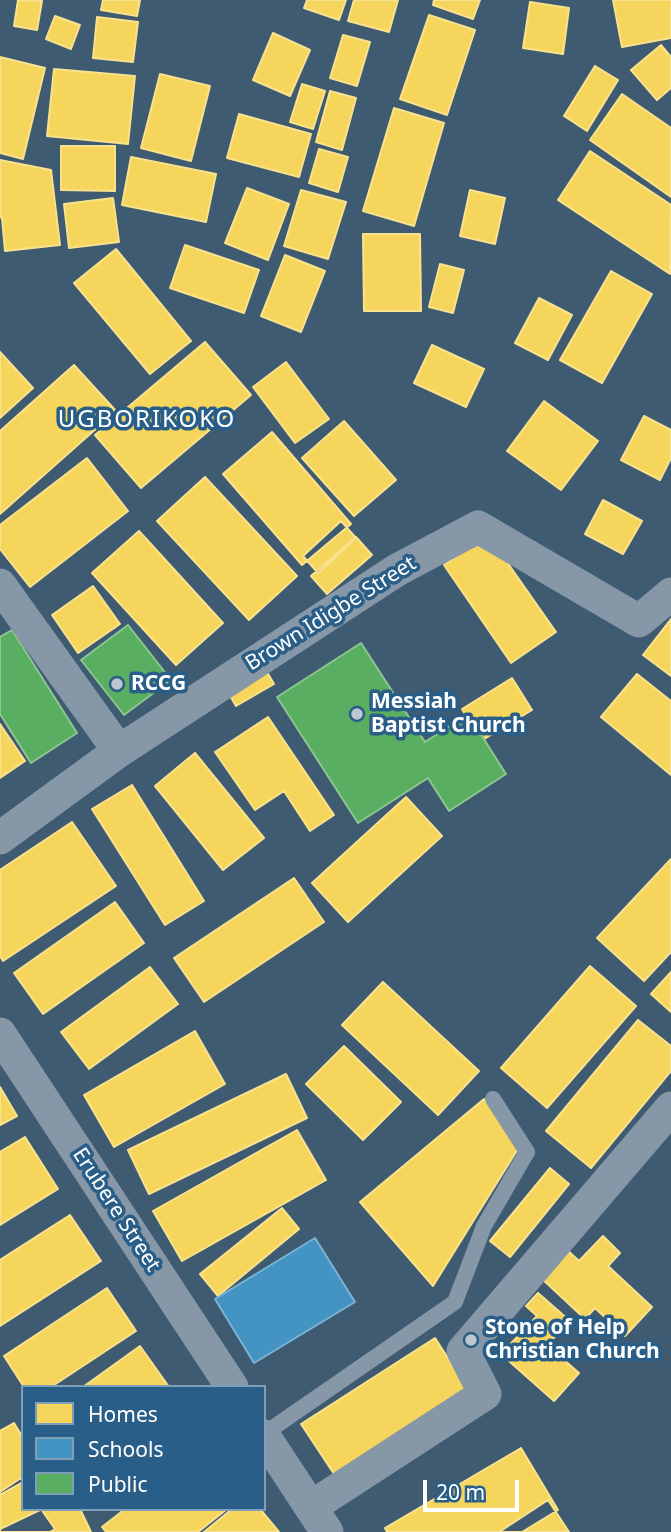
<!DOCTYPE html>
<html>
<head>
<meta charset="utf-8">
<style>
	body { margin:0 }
	#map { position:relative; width:671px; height:1532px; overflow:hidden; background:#3f5b72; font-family:"Noto Sans",sans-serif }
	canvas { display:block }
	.legend { position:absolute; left:21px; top:1385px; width:245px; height:126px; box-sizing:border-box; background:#295e88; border:2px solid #7f9eb8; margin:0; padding:9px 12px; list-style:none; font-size:21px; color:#fff }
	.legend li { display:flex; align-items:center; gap:14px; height:35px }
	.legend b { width:35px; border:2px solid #7f9eb8 }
	.scale { position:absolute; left:423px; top:1480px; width:96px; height:32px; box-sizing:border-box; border:4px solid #fff; border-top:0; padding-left:9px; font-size:21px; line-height:24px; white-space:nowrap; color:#fff; -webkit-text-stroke:5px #295e88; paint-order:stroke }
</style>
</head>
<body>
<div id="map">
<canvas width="671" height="1532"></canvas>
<ul class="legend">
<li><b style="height:19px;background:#f6d55c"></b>Homes</li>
<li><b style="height:19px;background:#4393c3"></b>Schools</li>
<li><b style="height:19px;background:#5aae61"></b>Public</li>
</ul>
<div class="scale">20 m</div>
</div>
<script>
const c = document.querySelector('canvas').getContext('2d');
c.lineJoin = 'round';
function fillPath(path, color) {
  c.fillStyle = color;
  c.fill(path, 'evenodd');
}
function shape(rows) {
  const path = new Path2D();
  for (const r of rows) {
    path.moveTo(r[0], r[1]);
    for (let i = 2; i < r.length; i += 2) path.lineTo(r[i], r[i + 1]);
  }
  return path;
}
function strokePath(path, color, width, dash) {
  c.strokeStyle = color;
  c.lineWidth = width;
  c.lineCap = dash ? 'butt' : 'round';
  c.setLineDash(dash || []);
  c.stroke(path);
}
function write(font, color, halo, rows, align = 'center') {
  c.font = font + ' "Noto Sans",sans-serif';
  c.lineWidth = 7;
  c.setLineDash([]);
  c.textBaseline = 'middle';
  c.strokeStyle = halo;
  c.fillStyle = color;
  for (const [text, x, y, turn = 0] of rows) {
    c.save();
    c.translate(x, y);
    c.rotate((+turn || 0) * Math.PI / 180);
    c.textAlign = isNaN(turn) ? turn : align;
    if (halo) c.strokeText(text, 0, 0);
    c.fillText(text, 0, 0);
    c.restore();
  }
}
const homes = shape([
	[18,0,42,1,37,30,14,26,18,0],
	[103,0,140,0,137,16,101,10,103,0],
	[307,0,346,0,339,20,304,8,307,0],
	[354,0,398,0,389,32,348,21,354,0],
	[434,0,480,0,473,19,433,5,434,0],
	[613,0,671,0,671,38,622,47,613,0],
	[530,2,569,8,563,54,523,48,530,2],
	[429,15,475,30,447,115,400,99,429,15],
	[55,16,80,25,71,49,46,39,55,16],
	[97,17,138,22,133,62,93,58,97,17],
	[273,33,310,50,290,96,253,80,273,33],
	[343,35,370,42,357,86,330,78,343,35],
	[661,45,671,57,671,88,657,100,631,70,661,45],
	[0,57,45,68,23,159,0,153,0,57],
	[595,66,618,80,587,131,564,116,595,66],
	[54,69,135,76,128,144,47,136,54,69],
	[160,74,210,86,191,161,141,148,160,74],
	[302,84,325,91,313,129,290,122,302,84],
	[330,91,356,98,342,150,316,142,330,91],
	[622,94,671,128,671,197,590,140,622,94],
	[394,108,444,123,414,226,363,211,394,108],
	[239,114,311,134,299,177,227,158,239,114],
	[61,146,115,146,115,191,61,190,61,146],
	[319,149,348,157,338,192,309,183,319,149],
	[590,151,671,205,670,274,558,200,590,151],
	[131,157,216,174,206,222,122,205,131,157],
	[0,160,51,170,60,245,5,251,2,218,0,217,0,160],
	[247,188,289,204,268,260,225,243,247,188],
	[301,190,346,202,328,259,284,246,301,190],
	[470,190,505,198,495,244,460,236,470,190],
	[113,198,119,242,69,248,64,204,113,198],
	[363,234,420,234,421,311,364,311,363,234],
	[185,245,259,270,244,313,170,288,185,245],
	[116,249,191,341,150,374,74,283,116,249],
	[285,255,325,271,301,332,261,316,285,255],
	[440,264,464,270,453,313,429,307,440,264],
	[611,271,652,294,602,383,560,360,611,271],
	[539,298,572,315,548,360,515,343,539,298],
	[205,342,251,395,141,488,95,435,205,342],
	[432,345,484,369,466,407,414,383,432,345],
	[0,352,33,388,0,418,0,352],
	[286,362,329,419,295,443,253,387,286,362],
	[74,365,116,411,0,514,0,431,74,365],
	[544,401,598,441,561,490,507,451,544,401],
	[644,416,671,430,671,458,660,480,621,460,644,416],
	[344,421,396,480,354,516,302,458,344,421],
	[272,432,351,524,302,565,223,474,272,432],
	[87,458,128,511,30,587,0,549,0,525,87,458],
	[205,477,297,576,249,620,157,521,205,477],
	[603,500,642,521,623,554,585,534,603,500],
	[341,521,356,538,318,573,303,556,341,521],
	[139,531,223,623,176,665,92,573,139,531],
	[488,535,556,632,511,663,444,565,488,535],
	[356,537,372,555,327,594,311,576,356,537],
	[93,586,120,624,78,653,52,615,93,586],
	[671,619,671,676,643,655,671,619],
	[263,665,274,684,236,706,225,687,263,665],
	[637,674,671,701,671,775,601,717,637,674],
	[512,678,532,710,481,741,462,709,512,678],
	[268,717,334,815,310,831,284,791,255,810,215,752,268,717],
	[0,724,25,761,0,778,0,724],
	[195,753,264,838,223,870,155,786,195,753],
	[132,785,204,901,165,925,92,809,132,785],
	[406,797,442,836,348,922,312,883,406,797],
	[72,822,116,886,3,961,0,956,0,870,72,822],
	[671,859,671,952,644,981,597,938,671,859],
	[294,878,324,922,204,1002,174,958,294,878],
	[115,902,144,943,43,1014,14,973,115,902],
	[590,966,636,1006,547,1108,501,1068,590,966],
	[150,967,178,1004,89,1069,61,1032,150,967],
	[671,972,671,1012,651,994,671,972],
	[383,982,479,1071,438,1115,342,1025,383,982],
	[638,1020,671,1046,671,1071,591,1168,546,1131,638,1020],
	[195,1031,225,1084,114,1147,84,1095,195,1031],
	[344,1046,401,1102,363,1140,306,1084,344,1046],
	[286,1074,307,1118,149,1194,128,1150,286,1074],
	[0,1087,17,1116,0,1125,0,1087],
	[484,1099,521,1144,433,1286,360,1202,484,1099],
	[297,1130,326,1180,182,1261,153,1211,297,1130],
	[25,1137,58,1189,0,1225,0,1152,25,1137],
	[550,1168,569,1184,510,1257,490,1241,550,1168],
	[282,1208,299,1229,218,1296,200,1274,282,1208],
	[70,1215,101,1261,0,1326,0,1260,70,1215],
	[603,1236,620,1253,608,1266,652,1307,625,1336,595,1308,585,1319,540,1277,566,1249,579,1261,603,1236],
	[107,1288,136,1331,51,1387,24,1387,4,1356,107,1288],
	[538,1293,570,1321,547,1345,579,1373,554,1401,501,1354,537,1316,526,1306,538,1293],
	[435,1338,470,1392,336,1477,301,1424,435,1338],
	[140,1346,169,1387,83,1387,140,1346],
	[14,1423,23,1438,23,1482,0,1495,0,1431,14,1423],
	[521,1448,558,1510,522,1532,387,1532,385,1528,521,1448],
	[21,1478,23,1481,23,1509,41,1509,55,1529,50,1532,0,1532,0,1492,21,1478],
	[548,1500,569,1532,499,1532,548,1500],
	[42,1509,80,1509,91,1532,0,1532,0,1529,42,1509],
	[125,1509,227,1509,198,1532,106,1532,102,1527,125,1509],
	[232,1509,260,1509,279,1532,204,1532,232,1509]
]);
const schools = shape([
	[315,1238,355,1302,254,1363,215,1299,315,1238]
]);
const public = shape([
	[128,625,171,680,124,715,81,660,128,625],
	[12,630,77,733,31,763,0,714,0,637,12,630],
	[361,643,425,742,468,714,506,774,449,811,428,778,358,823,277,697,361,643]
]);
const lane = shape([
	[264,1434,455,1302,484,1226,527,1152,493,1099]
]);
const street = shape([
	[0,585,119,751],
	[0,838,119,751,397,570,478,527,639,621,671,594],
	[0,1034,232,1387],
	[264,1436,327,1532],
	[311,1507,485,1394,463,1351,671,1108]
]);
const markers = [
	[117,684,7,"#bcc6ce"],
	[357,714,7,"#bcc6ce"],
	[471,1340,7,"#bcc6ce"]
];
const streetNames = [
	["Brown Idigbe Street",331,614,-32],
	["Erubere Street",116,1210,57]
];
const poiNames = [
	["RCCG",131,684],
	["Messiah",371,702],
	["Baptist Church",371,726],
	["Stone of Help",485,1328],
	["Christian Church",485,1352]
];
const quarterNames = [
	["UGBORIKOKO",147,420]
];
fillPath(homes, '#f6d55c');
strokePath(homes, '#f9e28d', 2);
fillPath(schools, '#4393c3');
strokePath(schools, '#7bb3d5', 2);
fillPath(public, '#5aae61');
strokePath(public, '#8cc690', 2);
strokePath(lane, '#8697a7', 16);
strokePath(street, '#8697a7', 33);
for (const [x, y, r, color] of markers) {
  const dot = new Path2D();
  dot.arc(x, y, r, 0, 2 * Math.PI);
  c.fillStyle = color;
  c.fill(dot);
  strokePath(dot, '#295e88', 2.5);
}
write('21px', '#fff', '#295e88', streetNames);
write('bold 21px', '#fff', '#295e88', poiNames, 'left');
c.letterSpacing = '2px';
write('24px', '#fff', '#295e88', quarterNames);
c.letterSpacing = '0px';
</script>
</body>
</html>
